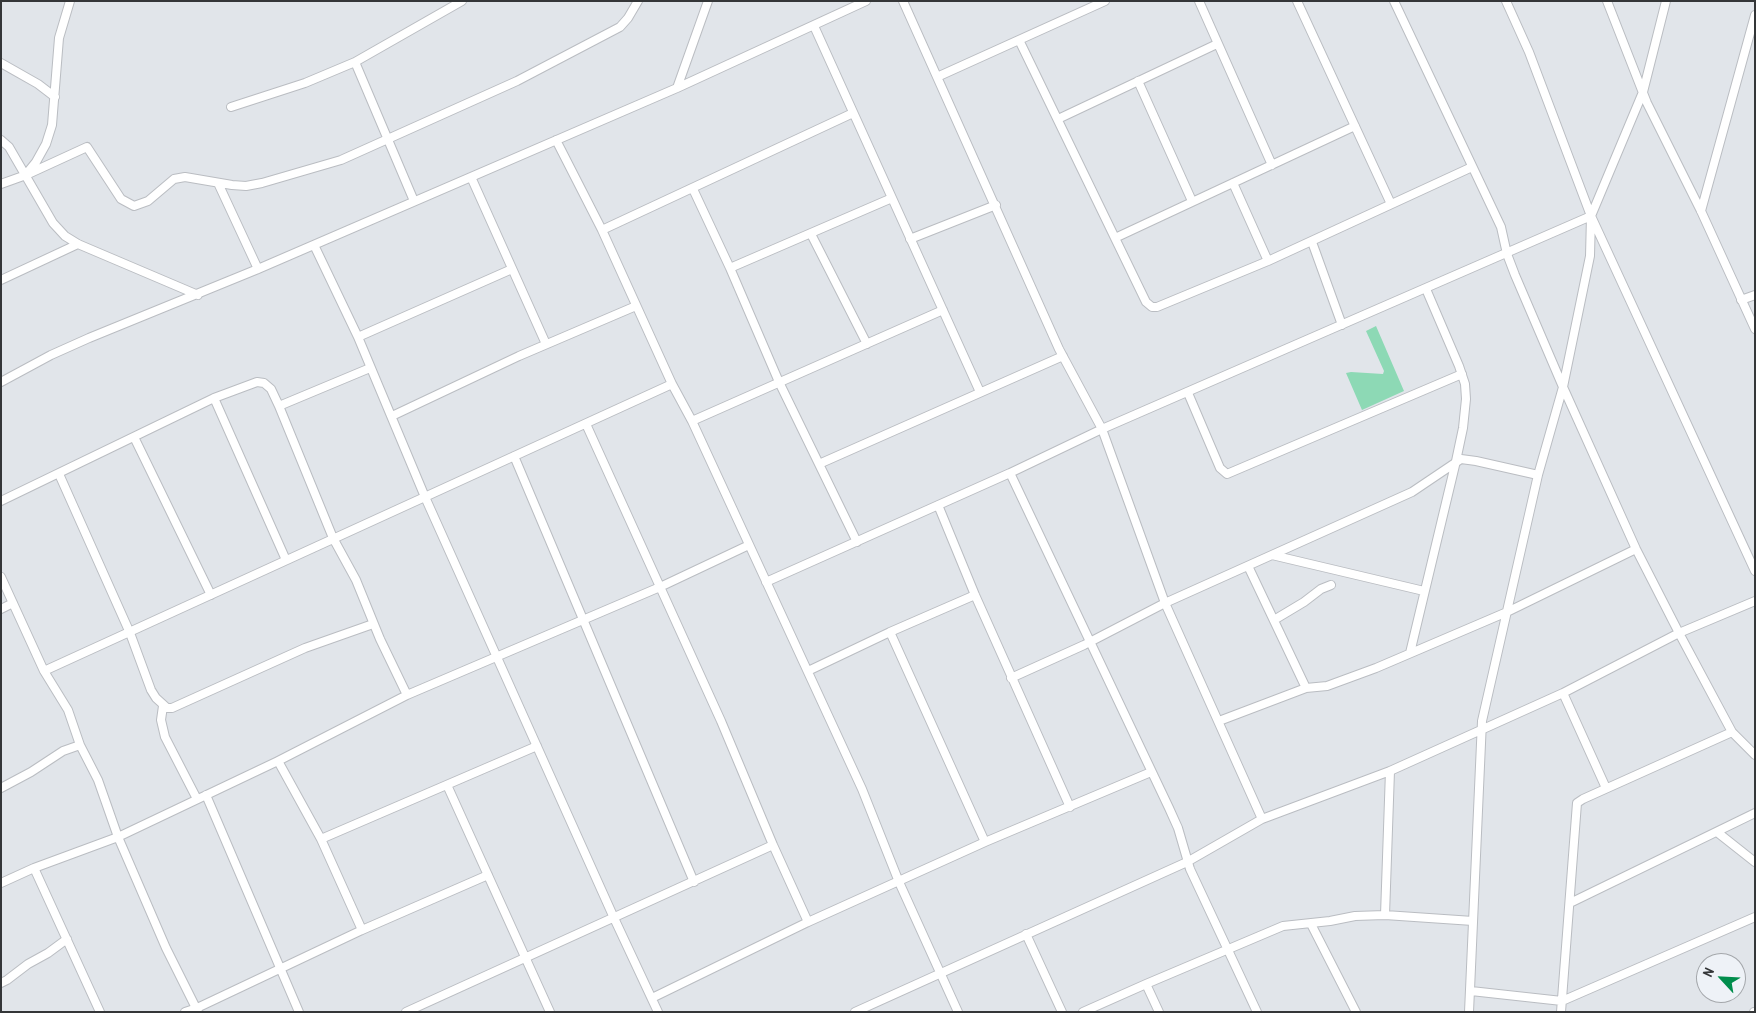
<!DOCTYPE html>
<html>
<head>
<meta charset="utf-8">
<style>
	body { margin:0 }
	#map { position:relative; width:1756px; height:1013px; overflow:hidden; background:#e1e5ea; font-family:"Archivo Narrow",sans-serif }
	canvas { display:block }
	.frame { position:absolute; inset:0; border:2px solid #343638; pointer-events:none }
	.north { position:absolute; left:1696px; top:953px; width:50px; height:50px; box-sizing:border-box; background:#eef2f7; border:1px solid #a4a7ab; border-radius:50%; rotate:295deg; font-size:14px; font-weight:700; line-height:20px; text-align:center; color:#343638 }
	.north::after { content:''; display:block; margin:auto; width:18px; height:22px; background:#008d4c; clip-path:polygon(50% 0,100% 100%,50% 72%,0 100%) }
</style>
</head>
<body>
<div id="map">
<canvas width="1756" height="1013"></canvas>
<div class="frame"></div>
<div class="north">N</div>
</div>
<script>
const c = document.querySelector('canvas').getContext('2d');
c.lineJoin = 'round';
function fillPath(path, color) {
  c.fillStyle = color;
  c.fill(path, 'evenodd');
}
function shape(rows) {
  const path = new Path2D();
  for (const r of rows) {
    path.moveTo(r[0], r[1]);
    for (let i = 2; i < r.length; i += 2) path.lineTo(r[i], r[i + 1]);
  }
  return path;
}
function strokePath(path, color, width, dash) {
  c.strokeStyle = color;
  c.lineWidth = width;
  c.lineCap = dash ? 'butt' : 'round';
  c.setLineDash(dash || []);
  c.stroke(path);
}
const green = shape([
	[1376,326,1404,391,1362,410,1346,373,1351,372,1383,374,1384,371,1366,331]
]);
const minor = shape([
	[903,1,1059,349,1102,429,1165,603,1262,819],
	[1199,1,1272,165],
	[1297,1,1391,204],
	[1394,1,1501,227,1507,254,1515,275,1563,387,1636,549,1679,633,1732,732,1755,755],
	[1506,1,1529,52,1591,216,1755,571],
	[1607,1,1647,103,1701,211,1755,329],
	[814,26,980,392],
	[1019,40,1146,302,1152,307,1157,307,1268,261,1472,167],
	[355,62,414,201],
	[1,63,38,84,55,97],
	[937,77,1105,1],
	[1138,81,1192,201],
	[677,88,866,1],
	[231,107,305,83,355,62,462,1],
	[1058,119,1217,44],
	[1,140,9,147,53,223,65,236,78,244,198,295],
	[556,140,602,230,672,384,692,421,862,789,899,882,958,1012],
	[27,173,36,162,46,144,52,125,59,38,70,1],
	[471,177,546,344],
	[218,183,258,269],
	[1233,183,1268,261],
	[1,184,26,175,87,147,121,199,134,206,148,201,174,179,185,177,232,185,246,186,262,183,341,160,517,81,620,27,628,18,638,1],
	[693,189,730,268,779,382,857,542],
	[1701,211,1755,15],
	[602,230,853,113],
	[811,234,867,344],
	[1115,238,1355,126],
	[910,239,996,205],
	[1312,242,1342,325],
	[314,245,358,337,425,497,614,918,658,1012],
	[730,268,892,198],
	[1,280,78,244],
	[1741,300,1755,295],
	[358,337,512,269],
	[1,382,51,355,89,338,258,269,677,88,708,1],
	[1188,393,1220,468,1227,474,1462,374],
	[214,398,286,560],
	[279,406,370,368],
	[392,416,519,356,636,306],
	[692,421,943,310],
	[586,424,721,721,773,845,808,922],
	[134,437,211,595],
	[514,456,694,882],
	[819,464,1063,356],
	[1010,473,1169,808,1178,828,1190,869,1257,1012],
	[59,474,130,633,151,690,156,698,167,708,172,708,305,648,373,624],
	[1,501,214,398,257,382,264,383,271,389,279,406,333,538,356,580,380,639,407,695],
	[938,505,975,595,1070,807],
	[1272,555,1424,591],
	[1248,566,1306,688],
	[1,577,44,671,68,710,80,745,98,780,118,837,166,948,198,1012],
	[766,582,1010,473,1102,429,1591,216],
	[1,609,13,603],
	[1274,620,1304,602,1321,589,1331,585],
	[890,632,985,842],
	[1410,653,1456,461,1463,428,1466,399,1465,384,1459,366,1426,289],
	[44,671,672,384],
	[808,671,890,632,975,595],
	[1011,678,1084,645,1165,603,1412,492,1461,459,1476,461,1538,475],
	[1563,693,1606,788],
	[163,706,161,720,165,737,197,799],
	[1219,721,1306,688,1327,686,1376,668,1507,612,1636,549],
	[278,761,321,839,362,930],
	[447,785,550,1012],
	[1,788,31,772,63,751,80,745],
	[206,795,299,1012],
	[1717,832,1755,862],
	[321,839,537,746],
	[34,868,100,1012],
	[1,883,34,868,118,837,278,761,407,695,660,587,749,545],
	[1570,903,1755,813],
	[1385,915,1390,771],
	[1311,924,1356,1012],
	[1026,934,1062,1012],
	[1,983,7,980,28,964,48,953,67,939],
	[1146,984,1159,1012],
	[1471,991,1562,1001,1755,917],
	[652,998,808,922,985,842,1151,772],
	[185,1012,197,1008,362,930,488,875],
	[406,1012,773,845],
	[855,1012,1187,862,1262,819,1390,771,1563,693,1679,633,1755,601],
	[1083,1012,1146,984,1283,926,1330,921,1355,916,1385,915,1473,921],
	[1469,1012,1482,721,1538,475,1563,387,1590,256,1591,216,1643,92,1666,1],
	[1561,1012,1577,803,1583,799,1732,732],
	[1754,1012,1755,1012]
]);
fillPath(green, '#8dd9b5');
strokePath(minor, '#babdc2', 10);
strokePath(minor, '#fff', 8);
</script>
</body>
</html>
